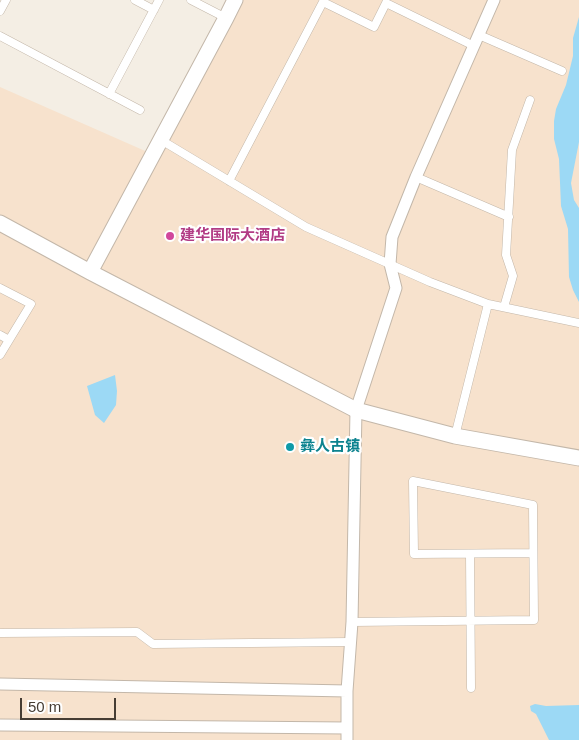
<!DOCTYPE html>
<html>
<head>
<meta charset="utf-8">
<style>
	body { margin:0 }
	#map { position:relative; width:579px; height:740px; overflow:hidden; background:#f4eee4; font-family:Helvetica,sans-serif }
	canvas { display:block }
	.scale { position:absolute; left:20px; top:698px; width:96px; height:22px; box-sizing:border-box; border:2px solid #463d34; border-top:0; padding-left:6px; font-size:15px; line-height:18px; white-space:nowrap; color:#463d34; -webkit-text-stroke:4px #fff; paint-order:stroke }
</style>
</head>
<body>
<div id="map">
<canvas width="579" height="740"></canvas>
<div class="scale">50 m</div>
</div>
<script>
const c = document.querySelector('canvas').getContext('2d');
c.lineJoin = 'round';
function fillPath(path, color) {
  c.fillStyle = color;
  c.fill(path, 'evenodd');
}
function shape(rows) {
  const path = new Path2D();
  for (const r of rows) {
    path.moveTo(r[0], r[1]);
    for (let i = 2; i < r.length; i += 2) path.lineTo(r[i], r[i + 1]);
  }
  return path;
}
function strokePath(path, color, width, dash) {
  c.strokeStyle = color;
  c.lineWidth = width;
  c.lineCap = dash ? 'butt' : 'round';
  c.setLineDash(dash || []);
  c.stroke(path);
}
function write(font, color, halo, rows, align = 'center') {
  c.font = font + ' Helvetica,"Noto Sans SC",sans-serif';
  c.lineWidth = 4.5;
  c.setLineDash([]);
  c.textBaseline = 'middle';
  c.strokeStyle = halo;
  c.fillStyle = color;
  for (const [text, x, y, turn = 0] of rows) {
    c.save();
    c.translate(x, y);
    c.rotate((+turn || 0) * Math.PI / 180);
    c.textAlign = isNaN(turn) ? turn : align;
    if (halo) c.strokeText(text, 0, 0);
    c.fillText(text, 0, 0);
    c.restore();
  }
}
const commercial = shape([
	[237,0,579,0,579,740,0,740,0,87,152,154]
]);
const water = shape([
	[579,17,579,142,571,183,574,200,579,208,579,302,573,290,569,277,568,229,561,206,559,159,554,139,554,121,556,109,566,85,573,56,573,38],
	[115,375,117,391,116,405,104,423,95,415,87,386],
	[535,704,546,706,579,705,579,740,549,740,536,714,531,711,530,706]
]);
const service = shape([
	[135,0,154,10],
	[191,0,226,18],
	[323,2,374,27,386,3,474,46],
	[0,11,6,0],
	[479,35,562,71],
	[0,36,140,110],
	[109,94,159,0],
	[161,140,306,227,430,282,488,304,579,323],
	[416,177,509,217],
	[229,181,324,0],
	[0,288,31,304,0,355],
	[504,307,513,276,506,255,512,150,530,100],
	[0,335,9,340],
	[455,436,488,304],
	[470,554,471,688],
	[352,622,534,620,533,505,413,481,414,554,533,553],
	[0,633,137,632,153,644,350,642]
]);
const pedestrian = shape([
	[0,684,347,691],
	[0,725,347,728],
	[347,740,347,691,352,622,356,410,396,288,390,264,392,237,416,177,494,0]
]);
const minor = shape([
	[0,223,90,272,356,410,455,436,579,458],
	[90,272,226,18,235,0]
]);
const markers = [
	[170,236,5,"#d1479c"],
	[290,447,5,"#0f9aa8"]
];
const hotelNames = [
	["建华国际大酒店",180,236]
];
const cultureNames = [
	["彝人古镇",300,447]
];
fillPath(commercial, '#f7e2cd');
fillPath(water, '#9cd9f5');
strokePath(service, '#c3b7a9', 9);
strokePath(pedestrian, '#c3b7a9', 13);
strokePath(minor, '#c3b7a9', 17);
strokePath(service, '#fff', 8);
strokePath(pedestrian, '#fff', 11);
strokePath(minor, '#fff', 15);
for (const [x, y, r, color] of markers) {
  const dot = new Path2D();
  dot.arc(x, y, r, 0, 2 * Math.PI);
  c.fillStyle = color;
  c.fill(dot);
  strokePath(dot, '#fff', 2);
}
write('bold 15px', '#b23c85', '#fff', hotelNames, 'left');
write('bold 15px', '#0d838f', '#fff', cultureNames, 'left');
</script>
</body>
</html>
